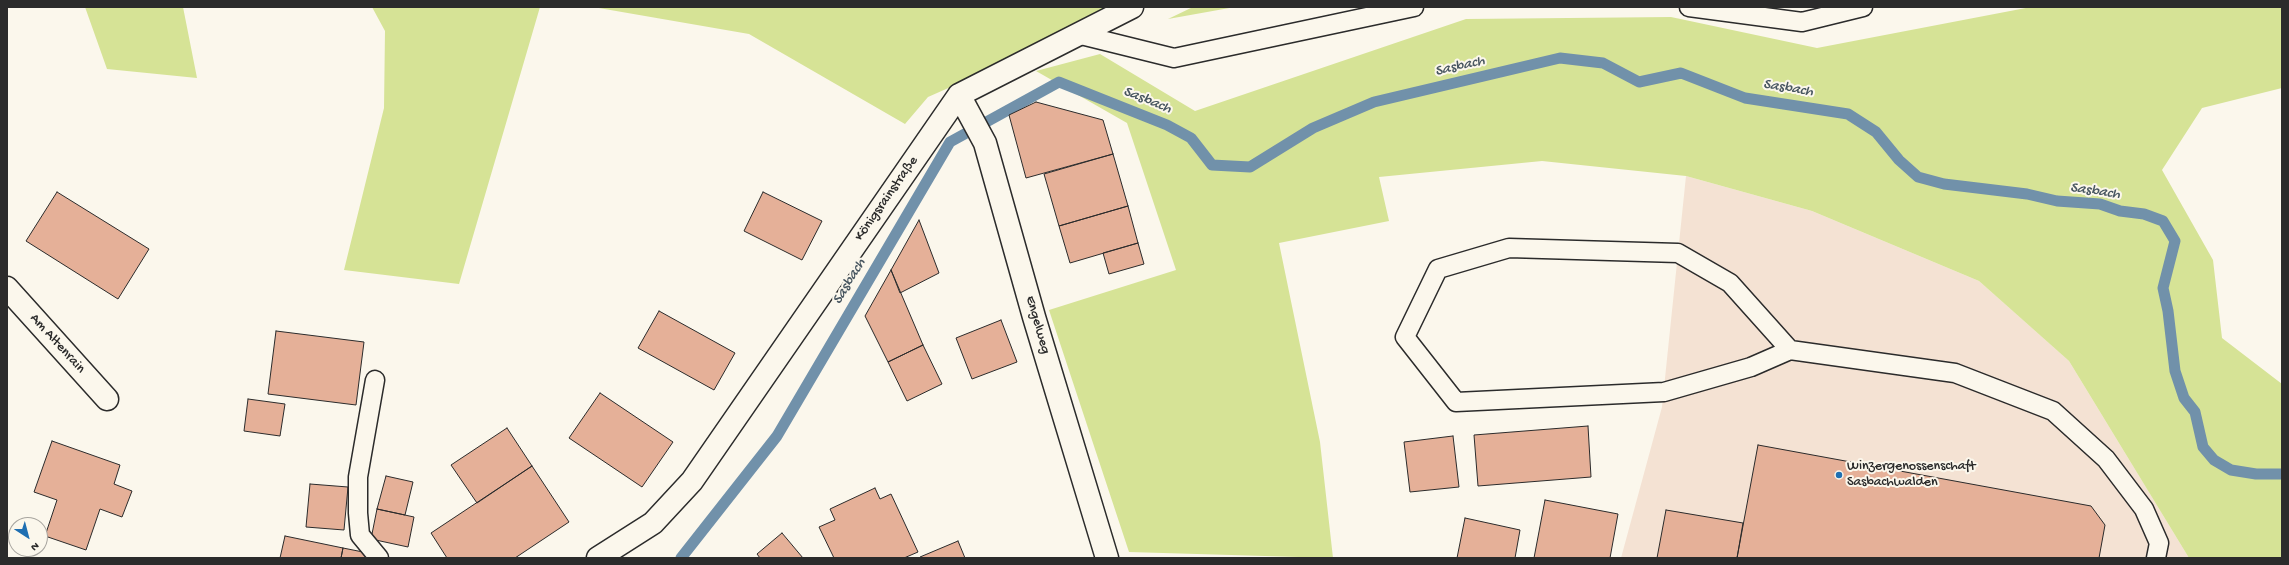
<!DOCTYPE html>
<html>
<head>
<meta charset="utf-8">
<style>
	body { margin:0 }
	#map { position:relative; width:2289px; height:565px; overflow:hidden; background:#fbf7ec; font-family:"Gochi Hand",sans-serif }
	canvas { display:block }
	.frame { position:absolute; inset:0; border:8px solid #2b2b2b; pointer-events:none }
	.north { position:absolute; left:8px; top:517px; width:40px; height:40px; box-sizing:border-box; background:#fbf7ec; border:1px solid #a8a59f; border-radius:50%; rotate:144deg; font-size:11px; font-weight:700; line-height:16px; text-align:center; color:#2b2b2b }
	.north::after { content:''; display:block; margin:auto; width:14px; height:18px; background:#1f6fb2; clip-path:polygon(50% 0,100% 100%,50% 72%,0 100%) }
</style>
</head>
<body>
<div id="map">
<canvas width="2289" height="565"></canvas>
<div class="frame"></div>
<div class="north">N</div>
</div>
<script>
const c = document.querySelector('canvas').getContext('2d');
c.lineJoin = 'round';
function fillPath(path, color) {
  c.fillStyle = color;
  c.fill(path, 'evenodd');
}
function shape(rows) {
  const path = new Path2D();
  for (const r of rows) {
    path.moveTo(r[0], r[1]);
    for (let i = 2; i < r.length; i += 2) path.lineTo(r[i], r[i + 1]);
  }
  return path;
}
function strokePath(path, color, width, dash) {
  c.strokeStyle = color;
  c.lineWidth = width;
  c.lineCap = dash ? 'butt' : 'round';
  c.setLineDash(dash || []);
  c.stroke(path);
}
function write(font, color, halo, rows, align = 'center') {
  c.font = font + ' "Gochi Hand",sans-serif';
  c.lineWidth = 4;
  c.setLineDash([]);
  c.textBaseline = 'middle';
  c.strokeStyle = halo;
  c.fillStyle = color;
  for (const [text, x, y, turn = 0] of rows) {
    c.save();
    c.translate(x, y);
    c.rotate((+turn || 0) * Math.PI / 180);
    c.textAlign = isNaN(turn) ? turn : align;
    if (halo) c.strokeText(text, 0, 0);
    c.fillText(text, 0, 0);
    c.restore();
  }
}
const built = shape([
	[1686,176,1812,211,1979,281,2069,361,2189,558,1621,558,1662,407]
]);
const green = shape([
	[85,7,183,7,197,78,107,69],
	[372,7,540,7,459,284,344,270,384,108,385,31],
	[593,7,1116,7,1014,59,928,97,905,124,749,34],
	[1193,7,1235,7,1168,19],
	[2031,7,2282,7,2282,88,2202,108,2162,170,2213,260,2222,338,2282,384,2282,558,2189,558,2069,361,1979,281,1812,211,1686,176,1542,161,1379,177,1389,221,1279,243,1320,442,1333,558,1129,552,1049,310,1176,270,1127,123,1036,71,1100,54,1195,111,1466,19,1671,17,1817,48]
]);
const stream = shape([
	[681,558,777,436,950,142,1059,82,1167,125,1191,138,1212,165,1250,167,1313,128,1374,102,1560,58,1603,63,1639,82,1681,73,1745,98,1848,114,1876,132,1899,160,1918,177,1944,184,2027,194,2057,201,2100,204,2120,211,2144,214,2163,221,2175,241,2163,288,2168,311,2175,371,2184,398,2195,412,2203,447,2214,460,2231,470,2256,474,2282,474]
]);
const building = shape([
	[1036,102,1103,120,1113,154,1026,178,1009,115,1036,102],
	[1113,154,1128,206,1059,226,1044,174,1113,154],
	[57,192,149,249,118,299,26,241,57,192],
	[763,192,822,221,802,260,744,231,763,192],
	[1128,206,1138,243,1070,263,1059,226,1128,206],
	[919,220,939,273,900,293,891,270,919,220],
	[1138,243,1144,264,1109,274,1103,253,1138,243],
	[891,270,923,345,888,362,865,316,891,270],
	[659,311,735,353,714,390,638,348,659,311],
	[1001,320,1017,362,972,379,956,338,1001,320],
	[276,331,364,342,356,405,268,394,276,331],
	[923,345,942,384,907,401,888,362,923,345],
	[600,393,673,442,642,487,569,438,600,393],
	[248,399,285,404,280,436,244,431,248,399],
	[1588,426,1591,477,1478,486,1474,435,1588,426],
	[507,428,532,466,477,503,451,465,507,428],
	[1453,436,1459,487,1410,492,1404,442,1453,436],
	[52,441,120,465,114,484,132,491,122,517,100,509,86,550,45,536,57,500,34,492,52,441],
	[1758,445,2091,506,2105,525,2099,558,1737,558,1758,445],
	[532,466,569,522,515,558,447,558,431,533,532,466],
	[386,476,413,482,405,515,377,509,386,476],
	[310,484,348,487,344,530,306,527,310,484],
	[875,488,880,499,891,494,918,552,904,558,834,558,819,527,835,520,830,509,875,488],
	[1545,500,1618,514,1610,558,1534,558,1545,500],
	[377,509,414,517,408,547,371,539,377,509],
	[1666,510,1743,523,1737,558,1657,558,1666,510],
	[1465,518,1520,530,1515,558,1457,558,1465,518],
	[782,533,803,558,760,558,757,554,782,533],
	[285,536,343,548,341,558,280,558,285,536],
	[958,541,965,558,920,558,920,557,958,541],
	[343,548,373,554,372,558,341,558,343,548]
]);
const lane = shape([
	[1689,7,1802,22,1863,7],
	[1077,34,1174,58,1414,7],
	[1790,350,1730,283,1678,253,1509,248,1438,269,1405,337,1456,402,1664,392,1751,367,1790,350,1955,373,2053,411,2106,459,2144,509,2159,543,2156,558],
	[375,380,358,477,358,513,360,535,379,558]
]);
const street = shape([
	[959,95,985,143,1034,317,1107,558],
	[7,288,107,399],
	[598,558,653,523,692,481,959,95,1132,7]
]);
const markers = [
	[1839,475,4,"#1f6fb2"]
];
const streetNames = [
	["Königsrainstraße",887,199,-55],
	["Engelweg",1037,325,74],
	["Am Altenrain",57,344,48]
];
const poiNames = [
	["Winzergenossenschaft",1847,467],
	["Sasbachwalden",1847,483]
];
const waterNames = [
	["Sasbach",1460,67,-13],
	["Sasbach",1788,89,9],
	["Sasbach",1147,101,22],
	["Sasbach",2095,192,8],
	["Sasbach",850,282,-59]
];
fillPath(built, '#f4e2d3');
fillPath(green, '#d6e396');
strokePath(stream, '#7191aa', 11);
fillPath(building, '#e5b098');
strokePath(building, '#2b2b2b', 1);
strokePath(lane, '#2b2b2b', 21);
strokePath(street, '#2b2b2b', 25);
strokePath(lane, '#fbf7ec', 18);
strokePath(street, '#fbf7ec', 22);
for (const [x, y, r, color] of markers) {
  const dot = new Path2D();
  dot.arc(x, y, r, 0, 2 * Math.PI);
  c.fillStyle = color;
  c.fill(dot);
  strokePath(dot, '#fbf7ec', 1.5);
}
write('14px', '#2b2b2b', '#fbf7ec', streetNames);
write('14px', '#2b2b2b', '#fbf7ec', poiNames, 'left');
write('italic 15px', '#485660', '#fbf7ec', waterNames);
</script>
</body>
</html>
